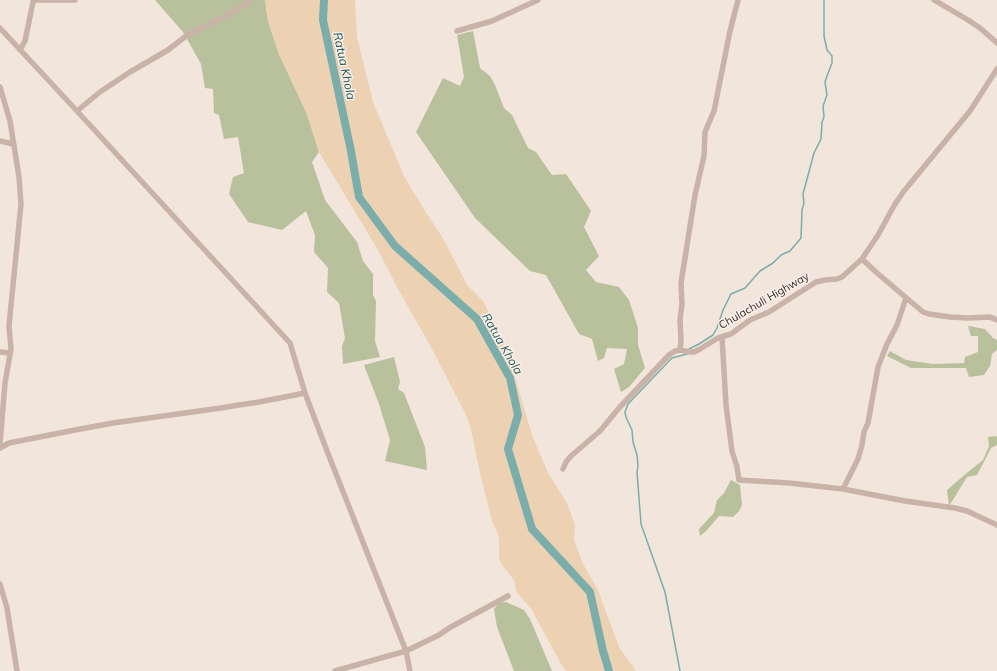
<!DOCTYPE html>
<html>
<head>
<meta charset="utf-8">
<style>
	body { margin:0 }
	canvas { display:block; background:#f1e5dc }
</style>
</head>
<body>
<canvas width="997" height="671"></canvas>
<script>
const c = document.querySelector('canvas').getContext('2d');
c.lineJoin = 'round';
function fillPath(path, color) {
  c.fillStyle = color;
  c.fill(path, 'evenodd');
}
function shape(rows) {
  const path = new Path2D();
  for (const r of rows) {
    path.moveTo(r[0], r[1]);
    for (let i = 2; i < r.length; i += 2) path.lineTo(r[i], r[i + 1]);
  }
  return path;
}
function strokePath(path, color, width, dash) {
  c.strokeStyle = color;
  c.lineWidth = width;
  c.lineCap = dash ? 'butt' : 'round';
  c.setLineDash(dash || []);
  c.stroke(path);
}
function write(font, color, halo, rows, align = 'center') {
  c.font = font + ' Mulish,sans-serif';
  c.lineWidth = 3;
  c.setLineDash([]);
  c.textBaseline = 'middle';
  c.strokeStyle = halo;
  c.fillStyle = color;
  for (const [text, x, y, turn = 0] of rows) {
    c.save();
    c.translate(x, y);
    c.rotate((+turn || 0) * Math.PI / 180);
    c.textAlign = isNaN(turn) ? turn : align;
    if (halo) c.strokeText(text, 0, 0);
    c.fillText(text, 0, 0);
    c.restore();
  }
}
const green = shape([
	[155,0,265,0,268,21,279,54,307,114,319,152,312,162,325,200,357,242,363,261,373,274,373,295,376,301,375,341,380,357,343,364,342,346,345,338,339,303,327,292,328,268,314,252,315,235,306,211,282,230,248,222,229,194,233,177,244,173,238,137,224,139,219,115,214,113,213,89,205,88,201,64,183,32],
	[473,31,480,68,490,76,495,85,504,108,512,115,528,148,536,152,552,175,566,174,591,211,584,227,599,256,586,270,596,282,619,287,629,300,638,328,638,345,645,368,629,387,621,392,614,369,624,364,627,349,607,348,604,358,598,361,592,339,579,334,546,275,530,271,475,218,416,132,443,78,460,86,464,77,457,35],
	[968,326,985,329,993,338,997,340,997,350,992,354,990,366,984,375,969,377,966,368,911,368,887,356,890,351,906,360,933,364,964,363,965,357,978,352,978,336,971,336],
	[394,357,400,382,398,389,404,393,425,447,427,470,385,461,390,440,379,404,364,365],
	[997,435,997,445,991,448,977,475,967,477,949,506,947,490,968,472,983,460,989,446,988,437,997,436],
	[731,480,740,485,742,505,739,511,733,517,719,516,706,531,700,536,699,529,714,513,717,500,724,493],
	[506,602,524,610,530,619,552,671,514,671,497,627,494,609,499,603]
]);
const sand = shape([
	[265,0,355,0,357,37,373,102,404,176,425,211,444,240,467,285,483,301,494,323,510,360,532,435,548,473,567,503,575,525,574,540,583,564,598,590,619,647,636,671,566,671,561,664,532,610,520,596,516,591,515,582,511,576,501,564,499,557,499,541,498,534,492,521,480,473,470,425,464,411,432,349,397,287,378,250,319,152,307,114,279,54,268,21]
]);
const stream = shape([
	[689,349,699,344,713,335,717,328,723,310,731,294,745,288,760,271,773,263,781,255,790,251,801,238,802,210,804,203,803,194,814,153,821,139,822,122,824,117,823,106,827,95,825,82,827,76,832,63,832,56,827,50,824,36,824,0],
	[680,671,665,592,641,524,637,472,638,466,637,455,633,442,632,430,626,417,625,412,628,404,670,360,672,358,687,354]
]);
const river = shape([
	[324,0,323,20,351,151,359,197,395,246,477,319,510,378,518,415,508,449,532,529,590,592,603,651,609,671]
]);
const minor = shape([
	[934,0,968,20,980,28,997,43],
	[0,28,77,111,290,343,305,393,327,451,406,651,410,671],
	[457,31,492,21,538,0],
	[20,50,25,41,33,2,35,0,75,0],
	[0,87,10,121,19,177,21,204,9,326,11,349,5,383,0,444],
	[77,111,100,92,130,72,168,50,186,36,233,12,246,4,248,0],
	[0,141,13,144],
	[862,259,877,273,923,312,929,314,950,317,968,318,990,317,997,320],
	[722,337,726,405,732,451,737,467,739,480,789,483,843,489,905,501,955,508,967,511,997,525],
	[680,350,681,340,680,320,682,304,681,283,695,195,704,156,705,132,714,111,730,31,738,0],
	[0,352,10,353],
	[0,448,2,447,9,443,75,430,113,423,221,408,239,405,259,402,305,393],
	[563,469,566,462,571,456,600,431,619,408,669,355,675,351,680,350,690,352,694,352,700,349,718,338,731,334,750,320,769,312,816,282,825,280,837,279,842,277,862,259,878,235,895,204,904,191,970,111,997,69],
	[843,489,858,459,862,445,864,432,868,423,878,367,887,344,897,325,906,298],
	[0,584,7,608,17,671],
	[335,671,406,651,439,635,449,628,508,596]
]);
const streetNames = [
	["Chulachuli Highway",764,301,-30]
];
const waterNames = [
	["Ratua Khola",344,66,78],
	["Ratua Khola",502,344,60]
];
fillPath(green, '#b8c09c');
fillPath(sand, '#ecd2b3');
strokePath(stream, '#7baeaa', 1.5);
strokePath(river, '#7baeaa', 8);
strokePath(minor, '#c9b3a8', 5.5);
write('11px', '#362b28', '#f9efe8', streetNames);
write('italic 12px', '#1f5754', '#f9efe8', waterNames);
</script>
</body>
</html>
